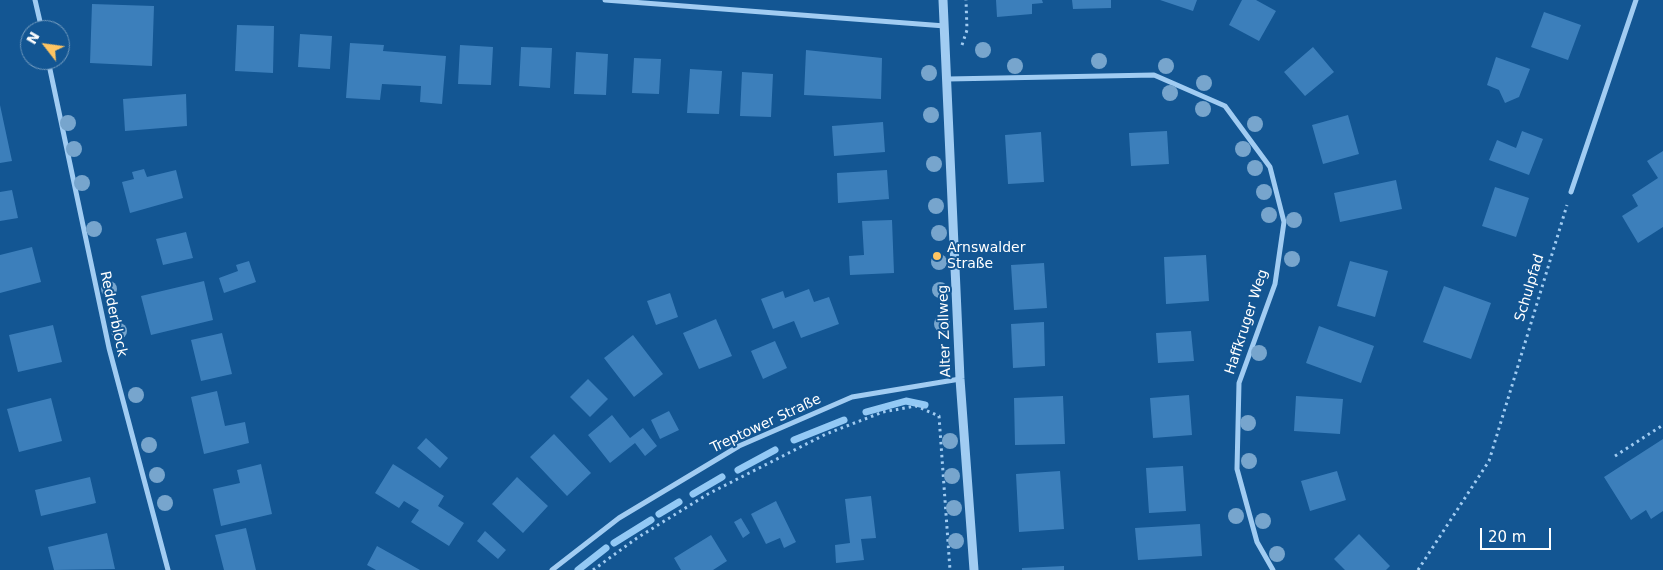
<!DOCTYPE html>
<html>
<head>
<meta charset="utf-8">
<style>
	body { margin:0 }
	#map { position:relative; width:1663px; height:570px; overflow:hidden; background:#135693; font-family:"DejaVu Sans",sans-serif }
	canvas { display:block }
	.north { position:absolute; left:20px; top:20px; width:50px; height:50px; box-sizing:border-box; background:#135693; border:1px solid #719abe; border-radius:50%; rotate:300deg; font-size:14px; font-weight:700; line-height:20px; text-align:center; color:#fff }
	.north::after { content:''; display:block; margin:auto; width:18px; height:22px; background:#ffc562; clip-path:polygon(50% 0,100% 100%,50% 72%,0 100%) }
	.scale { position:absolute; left:1480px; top:528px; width:71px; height:22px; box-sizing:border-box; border:2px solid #fff; border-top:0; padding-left:6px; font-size:15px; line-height:18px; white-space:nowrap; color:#fff; -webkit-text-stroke:4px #135693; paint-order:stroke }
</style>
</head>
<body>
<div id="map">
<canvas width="1663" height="570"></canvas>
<div class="north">N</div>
<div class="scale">20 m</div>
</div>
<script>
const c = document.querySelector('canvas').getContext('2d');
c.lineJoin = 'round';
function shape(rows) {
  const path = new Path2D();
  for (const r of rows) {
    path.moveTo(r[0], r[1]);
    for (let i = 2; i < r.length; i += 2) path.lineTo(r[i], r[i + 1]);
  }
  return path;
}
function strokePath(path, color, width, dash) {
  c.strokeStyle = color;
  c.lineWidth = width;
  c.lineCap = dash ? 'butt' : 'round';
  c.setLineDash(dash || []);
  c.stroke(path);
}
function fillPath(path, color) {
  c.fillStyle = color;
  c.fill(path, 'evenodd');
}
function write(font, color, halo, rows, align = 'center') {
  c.font = font + ' "DejaVu Sans",sans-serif';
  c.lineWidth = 4;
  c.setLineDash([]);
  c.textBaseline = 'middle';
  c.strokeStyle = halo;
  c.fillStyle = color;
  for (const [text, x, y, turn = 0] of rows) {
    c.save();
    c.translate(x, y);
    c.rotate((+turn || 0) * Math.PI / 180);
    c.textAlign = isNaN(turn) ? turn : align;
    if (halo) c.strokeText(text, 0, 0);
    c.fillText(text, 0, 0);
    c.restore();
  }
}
const stream = shape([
	[866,412,906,401,925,405],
	[794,440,844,420],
	[738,470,775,450],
	[693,494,722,477],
	[659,514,679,502],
	[614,543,651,520],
	[578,570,606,548]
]);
const building = shape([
	[996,0,1042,0,1043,3,1032,4,1032,14,997,17],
	[1072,0,1111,0,1111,8,1073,9],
	[1160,0,1197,0,1193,11],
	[1242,0,1256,0,1276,11,1259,41,1229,25],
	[92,4,154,6,152,66,90,63],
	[1544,12,1581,25,1568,60,1531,47],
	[237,25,274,26,273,73,235,71],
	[300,34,332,36,330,69,298,67],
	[350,43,384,45,383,51,446,56,442,104,420,102,421,86,382,84,380,100,346,98],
	[460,45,493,47,491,85,458,84],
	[521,47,552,48,550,88,519,86],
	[1313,47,1334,72,1305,96,1284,72],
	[806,50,882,58,881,99,804,95],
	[576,52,608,54,606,95,574,94],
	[1496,57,1530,69,1519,97,1505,103,1499,90,1487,85],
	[634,58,661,59,659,94,632,93],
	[690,69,722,71,719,114,687,113],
	[742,72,773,74,771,117,740,116],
	[186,94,187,126,125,131,123,99],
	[0,105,12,161,0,163],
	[1348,115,1359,154,1323,164,1312,125],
	[883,122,885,152,834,156,832,126],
	[1167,131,1169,164,1131,166,1129,133],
	[1522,131,1543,139,1529,175,1489,160,1497,140,1516,148],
	[1041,132,1044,182,1008,184,1005,135],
	[1663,151,1663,227,1638,243,1622,216,1638,206,1632,195,1658,178,1647,161],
	[144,169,147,177,176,170,183,198,130,213,122,182,134,179,132,172],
	[887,170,889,199,838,203,837,173],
	[1396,180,1402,209,1340,222,1334,193],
	[1495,187,1529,198,1516,237,1482,226],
	[12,190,18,218,0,221,0,192],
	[892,220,894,273,850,275,849,256,864,255,862,221],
	[186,232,193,258,163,265,156,239],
	[32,247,41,282,0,293,0,255],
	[1206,255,1209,301,1166,304,1164,257],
	[249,261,256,282,224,293,219,278,238,271,236,265],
	[1350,261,1388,271,1375,317,1337,306],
	[1044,263,1047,308,1014,310,1011,265],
	[204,281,213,320,151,335,141,296],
	[1444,286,1491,303,1471,359,1423,342],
	[809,289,814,302,829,297,839,324,801,338,794,321,773,329,761,299,783,291,785,298],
	[670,293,678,317,656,325,647,301],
	[716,319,732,356,699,369,683,333],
	[1044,322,1045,366,1013,368,1011,324],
	[53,325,62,362,18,372,9,335],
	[1319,326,1374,346,1361,383,1306,363],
	[1191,331,1194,361,1158,363,1156,333],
	[222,333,232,374,201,381,191,340],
	[633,335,663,374,634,397,604,358],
	[775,341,787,368,763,379,751,351],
	[588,379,608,399,590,417,570,397],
	[217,391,225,426,245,422,249,443,204,454,191,397],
	[1189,395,1192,435,1153,438,1150,398],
	[1063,396,1065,444,1015,445,1014,398],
	[1296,396,1343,399,1340,434,1294,431],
	[51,398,62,441,19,452,7,409],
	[669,411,679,430,660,439,651,420],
	[612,415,630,438,643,428,657,446,645,456,635,443,610,463,588,435],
	[554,434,591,473,567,496,530,457],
	[426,438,448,458,440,468,417,448],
	[1663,439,1663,511,1651,519,1646,510,1631,520,1604,477],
	[261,464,272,514,221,526,213,489,240,483,237,470],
	[393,464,444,496,438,506,464,523,449,546,411,522,419,510,404,501,399,508,375,493],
	[1183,466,1186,511,1149,513,1146,468],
	[1060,471,1064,529,1019,532,1016,474],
	[1337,471,1346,500,1310,511,1301,481],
	[90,477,96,503,41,516,35,490],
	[517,477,548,506,523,533,492,504],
	[871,496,876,538,861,539,864,560,836,563,835,545,850,543,845,499],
	[776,501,796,542,784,548,780,538,766,544,751,514],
	[741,518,750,533,743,538,734,522],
	[1200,524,1202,556,1138,560,1135,528],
	[246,528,256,570,224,570,215,535],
	[485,531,506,550,498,559,477,541],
	[107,533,115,569,54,570,48,547],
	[1359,534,1390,566,1386,570,1345,570,1334,559],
	[711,535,727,561,713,570,681,570,674,558],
	[377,546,420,570,376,570,367,565],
	[1064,566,1064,570,1022,570,1022,568]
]);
const path = shape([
	[962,45,967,30,966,0],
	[1615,456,1663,425],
	[593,570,637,538,708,494,826,434,883,412,916,406,939,416,950,570],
	[1418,570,1489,461,1567,205]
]);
const minor = shape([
	[35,0,42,30],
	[605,0,945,26],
	[48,60,109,348,168,570],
	[948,79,1154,75,1225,106,1270,167,1284,222,1275,284,1239,383,1237,469,1257,542,1273,570],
	[1571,192,1636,0],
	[552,570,619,518,739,446,852,397,960,379]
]);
const tertiary = shape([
	[943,0,960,379,974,570]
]);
const trees = [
	[983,50],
	[1099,61],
	[1015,66],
	[1166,66],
	[929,73],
	[1204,83],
	[1170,93],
	[1203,109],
	[931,115],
	[68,123],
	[1255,124],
	[74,149],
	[1243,149],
	[934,164],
	[1255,168],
	[82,183],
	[1264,192],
	[936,206],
	[1269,215],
	[1294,220],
	[94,229],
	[939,233],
	[1292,259],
	[939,262],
	[109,289],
	[940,290],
	[942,324],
	[119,331],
	[1259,353],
	[136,395],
	[1248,423],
	[950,441],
	[149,445],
	[1249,461],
	[157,475],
	[952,476],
	[165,503],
	[954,508],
	[1236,516],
	[1263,521],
	[956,541],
	[1277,554]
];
const markers = [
	[937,256,5,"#ffc562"]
];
const poiNames = [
	["Arnswalder",947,248],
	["Straße",947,264]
];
const streetNames = [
	["Schulpfad",1530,288,-73],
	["Redderblock",113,314,78],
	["Haffkruger Weg",1247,322,-72],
	["Alter Zollweg",945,331,-92],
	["Treptower Straße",766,424,-25]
];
strokePath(stream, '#93c9f5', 7);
fillPath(building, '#3c7fbb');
strokePath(path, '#a1ccf2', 3, [2.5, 4]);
strokePath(minor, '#a1ccf2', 5);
strokePath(tertiary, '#a1ccf2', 9);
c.fillStyle = '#77a5cd';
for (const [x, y] of trees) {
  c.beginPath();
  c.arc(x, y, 8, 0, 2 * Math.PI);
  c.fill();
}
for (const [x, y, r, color] of markers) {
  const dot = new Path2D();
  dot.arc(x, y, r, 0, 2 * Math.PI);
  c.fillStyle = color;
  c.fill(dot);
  strokePath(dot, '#135693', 2);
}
write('14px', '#fff', '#135693', poiNames, 'left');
write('14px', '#fff', '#135693', streetNames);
</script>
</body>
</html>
